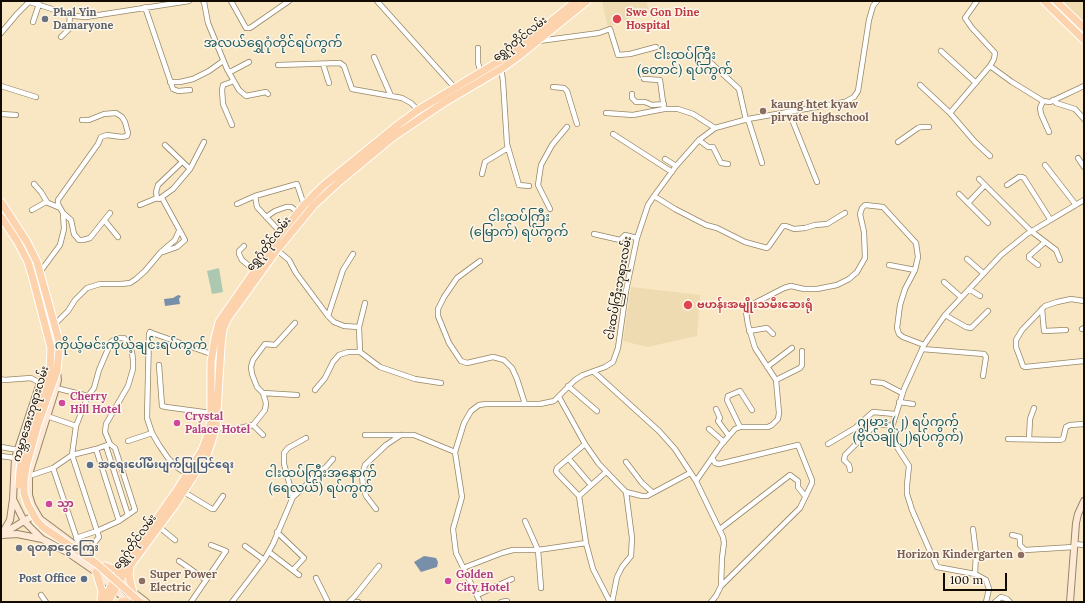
<!DOCTYPE html>
<html>
<head>
<meta charset="utf-8">
<style>
	body { margin:0 }
	#map { position:relative; width:1085px; height:603px; overflow:hidden; background:#f9e7c4; font-family:Lora,serif }
	canvas { display:block }
	.frame { position:absolute; inset:0; border:2px solid #110b02; pointer-events:none }
	.scale { position:absolute; left:943px; top:573px; width:64px; height:18px; box-sizing:border-box; border:2px solid #110b02; border-top:0; padding-left:5px; font-size:12px; line-height:14px; white-space:nowrap; color:#110b02; -webkit-text-stroke:3px #fdf6e8; paint-order:stroke }
</style>
</head>
<body>
<div id="map">
<canvas width="1085" height="603"></canvas>
<div class="frame"></div>
<div class="scale">100 m</div>
</div>
<script>
const c = document.querySelector('canvas').getContext('2d');
c.lineJoin = 'round';
function fillPath(path, color) {
  c.fillStyle = color;
  c.fill(path, 'evenodd');
}
function shape(rows) {
  const path = new Path2D();
  for (const r of rows) {
    path.moveTo(r[0], r[1]);
    for (let i = 2; i < r.length; i += 2) path.lineTo(r[i], r[i + 1]);
  }
  return path;
}
function strokePath(path, color, width, dash) {
  c.strokeStyle = color;
  c.lineWidth = width;
  c.lineCap = dash ? 'butt' : 'round';
  c.setLineDash(dash || []);
  c.stroke(path);
}
function write(font, color, halo, rows, align = 'center') {
  c.font = font + ' Lora,"Noto Sans Myanmar",serif';
  c.lineWidth = 3;
  c.setLineDash([]);
  c.textBaseline = 'middle';
  c.strokeStyle = halo;
  c.fillStyle = color;
  for (const [text, x, y, turn = 0] of rows) {
    c.save();
    c.translate(x, y);
    c.rotate((+turn || 0) * Math.PI / 180);
    c.textAlign = isNaN(turn) ? turn : align;
    if (halo) c.strokeText(text, 0, 0);
    c.fillText(text, 0, 0);
    c.restore();
  }
}
const built = shape([
	[602,1,646,1,649,9,608,28],
	[1059,1,1084,1,1084,24],
	[631,287,700,295,697,336,647,347,623,341]
]);
const green = shape([
	[219,268,223,292,212,294,207,271]
]);
const water = shape([
	[178,295,181,296,179,299,180,304,165,306,164,299,173,298],
	[424,556,436,558,438,562,437,567,421,572,414,562]
]);
const minor = shape([
	[203,1,204,2,208,23,227,69,239,90,246,96,266,92,268,94],
	[231,1,246,28,250,28,289,1],
	[377,1,455,88],
	[30,2,74,16,86,17,189,1],
	[145,7,173,89,178,91,190,90],
	[33,22,39,4],
	[1,33,17,14,30,1],
	[61,37,69,29,70,14],
	[539,41,599,33,610,29,618,55,630,54,656,47],
	[478,48,478,63,481,73],
	[941,51,976,83],
	[374,57,391,96],
	[711,63,739,89,746,120],
	[323,64,329,83],
	[278,65,340,63,344,66,352,89,402,98,411,103,418,110],
	[990,66,1012,82,1043,101,1050,102,1084,86],
	[501,67,503,81,507,144,519,185,529,186],
	[229,71,232,71,249,62],
	[644,79,660,80,664,109],
	[170,82,180,82,193,79,209,71,223,61],
	[920,85,950,113,975,142,990,156],
	[1,86,36,97],
	[553,87,564,88,567,91,577,124],
	[632,94,632,98,636,102,645,102,652,105,664,104],
	[1053,100,1056,103,1075,109,1084,119],
	[1043,101,1040,108,1041,114,1049,132],
	[789,112,817,182],
	[606,113,633,115,664,109,678,109,693,114,715,128],
	[950,113,990,66,994,59,995,53,972,28,965,18,977,1],
	[1,114,16,115],
	[748,119,762,163],
	[82,120,89,120,104,114,116,113,122,117,125,122,128,133,127,136,122,137,107,135,101,137,98,144,58,200,58,204,63,213,71,220,74,234,79,240,83,240,90,238,110,213],
	[232,125,223,104,222,90,223,85,234,81],
	[613,134,672,172],
	[699,140,708,147,713,147,721,163,728,164],
	[898,142,918,128,921,127,929,127],
	[165,145,190,169],
	[1078,158,1084,167],
	[665,159,676,166],
	[182,162,158,185,156,192,157,198,159,199,173,189,190,169,204,142],
	[1045,165,1076,205],
	[482,174,485,162,508,148],
	[979,179,1031,231,1056,250,1060,260],
	[34,184,41,192,47,202],
	[1007,185,1019,177,1022,177,1024,178,1050,219],
	[959,194,988,223],
	[255,196,257,207,282,234],
	[654,196,675,209,706,225,717,228,745,242,767,248,769,246,783,226,786,226,794,229,805,228,815,225,827,224,845,213],
	[162,198,185,240,177,247,163,252],
	[968,203,985,185],
	[237,204,255,196,297,184,304,205],
	[140,205,157,198],
	[550,209,538,185,541,165,552,145,567,127],
	[32,210,46,202,60,208],
	[266,217,275,211,286,207,291,207,298,212],
	[105,221,118,237],
	[594,234,620,240,625,235,637,238],
	[244,246,239,251,239,254,242,260,254,270],
	[277,250,289,260,296,273,328,316,334,322,344,326,359,327],
	[967,259,983,273],
	[480,261,457,278,444,297,438,309,438,316,449,343,461,361,467,363,493,357,504,360,512,368,517,379,525,404],
	[889,265,915,270],
	[1038,265,1029,258,1029,256,1045,242],
	[40,272,60,245,64,229,63,213],
	[944,282,961,297],
	[969,289,980,296],
	[1084,301,1071,299,1057,302,1045,306,1022,330,1016,340,1016,347,1023,366,1025,367,1084,361],
	[1042,309,1044,331,1066,330],
	[945,315,966,327,971,328,988,311],
	[328,316,343,270,353,254],
	[295,323,275,345,265,344,253,360,251,367,252,374,257,387,263,393,297,395],
	[55,324,68,311,75,300,87,288,100,284,121,284,130,283,136,279,145,271,161,252,175,240,179,231],
	[1082,329,1084,328],
	[749,331,767,328,773,334],
	[922,349,984,354,986,357,983,376],
	[360,352,380,367,415,379,441,383],
	[159,365,162,406,166,407,211,413],
	[767,367,792,348],
	[594,372,659,431,675,449,696,481,723,537,724,543,722,558,721,586,716,596,711,602],
	[1,379,4,380,31,378,40,383],
	[776,380,800,368,802,365,802,351],
	[873,382,883,383,902,393],
	[568,386,597,411],
	[56,388,88,396],
	[315,390,325,378,333,362,339,355,348,352,360,352,359,327,365,303],
	[559,397,585,444,599,464,626,492,642,496,647,496,690,473],
	[899,402,913,404],
	[716,409,720,418,718,421,729,436],
	[47,416,76,426],
	[253,425,263,435],
	[740,427,727,400,728,396,740,391,752,410],
	[216,428,236,429,253,425,265,410,266,403,263,393],
	[709,429,724,442],
	[365,435,414,435,455,452],
	[1008,439,1060,440,1063,439,1066,427,1070,425,1084,424],
	[1029,439,1030,419,1034,408],
	[128,441,152,433],
	[828,444,855,428,873,412,895,414],
	[106,446,128,515],
	[1,447,18,450],
	[96,449,119,521],
	[1,456,15,458],
	[712,458,715,463,719,464,798,445,812,480,812,483,800,508,721,586],
	[569,459,591,485],
	[626,462,642,483,652,492],
	[53,468,80,548],
	[850,470,849,465,844,460,845,455,874,426,879,424,892,426],
	[187,474,178,468,168,458,159,445,152,433,147,418,149,334,150,332,152,333,214,355],
	[29,476,53,468,72,455,96,449,110,444],
	[696,481,721,445,735,429,740,427,768,427,772,425,778,419,779,413,776,380,755,348,748,325,746,312,753,304,784,288,791,286,804,289,817,289,837,285,849,279,857,272,865,258,864,232,860,214,862,208,865,205,883,207,916,243,918,257,915,270,905,289,900,305,897,328,899,334,903,337,924,345],
	[184,492,212,509,214,509,223,496],
	[579,496,586,543,593,569,610,602],
	[579,496,557,473,556,471,557,468,585,444],
	[579,496,606,472],
	[293,497,284,464,284,453,288,448,306,438],
	[376,509,366,496,363,486,362,475,365,465,386,445,401,435],
	[525,521,538,550,541,588],
	[159,527,175,540],
	[720,529,790,475,798,481,798,487,805,496],
	[973,529,976,553,975,574],
	[277,532,304,558,293,570],
	[1012,535,1020,537,1020,545,1025,550,1074,547],
	[76,538,97,531,119,521,135,510,115,448,110,444,105,432,106,424,128,386,133,369,133,360,132,352,126,340,124,338,116,338,111,342,99,370,94,388,88,396,76,426,72,455,97,531,99,537,86,553],
	[1074,544,1084,545],
	[245,546,264,560],
	[269,552,299,575],
	[179,561,206,580],
	[463,568,502,553,513,550,538,550,586,543],
	[316,578,328,602],
	[41,595,46,602],
	[477,595,512,579],
	[191,602,226,551,211,545],
	[232,602,264,560,273,544,293,497,326,467,333,459],
	[349,602,355,596,379,566],
	[356,602,358,602],
	[480,602,456,553,453,529,462,497,455,452,464,423,471,411,479,405,486,404,540,404,554,401,575,380,583,375,605,367,613,362,618,348,626,291,637,238,648,205,654,196,676,166,699,140,715,128,748,119,845,102,854,97,858,91,869,20,873,6,877,1],
	[501,602,507,601],
	[612,602,617,577,622,567,631,556,632,538,626,492],
	[986,602,989,589,986,580,975,574,937,567,912,510,907,494,907,485,909,466,895,444,891,430,904,389,924,345,945,315,1001,255,1027,234,1084,200],
	[995,602,1001,597,1007,599,1010,602]
]);
const secondary = shape([
	[50,370,43,377,40,383,15,458,13,499,24,521,42,539,67,552,96,572,128,602],
	[57,372,58,380,56,388,29,474,29,495,32,505,40,519,87,554],
	[2,534,10,520,13,499],
	[1,535,24,521,37,514],
	[3,535,17,534,42,539],
	[118,575,133,592,146,602],
	[1070,602,1076,523,1078,514,1084,501]
]);
const primary = shape([
	[1044,1,1084,40],
	[1056,1,1084,28],
	[1,202,27,242,37,262,59,341,59,350,57,371],
	[1,217,17,241,28,262,33,279,51,348,50,370],
	[105,566,112,569,120,567,123,564],
	[130,567,129,576,133,592],
	[96,572,102,591,101,600],
	[103,602,117,575,177,490,202,450,207,437,211,421,211,362,215,338,219,322,281,233,304,205,324,185,399,124,418,110,511,54,576,1],
	[108,602,121,578,175,505,207,455,216,428,221,346,223,329,228,318,277,250,314,205,340,181,393,137,445,102,501,69,519,56,587,1],
	[121,602,126,601]
]);
const primaryBridge = shape([
	[57,371,38,424,26,467,24,481,24,493,28,505,37,521,44,528,97,564,140,602],
	[19,485,20,470,22,457,50,370]
]);
const markers = [
	[45,19,4,"#6b7280"],
	[617,19,5,"#e0444e"],
	[763,111,4,"#8d6e63"],
	[688,305,5,"#e0444e"],
	[62,403,4,"#d1479c"],
	[177,423,4,"#d1479c"],
	[90,465,4,"#5c6f8a"],
	[49,504,4,"#d1479c"],
	[19,548,4,"#6b7280"],
	[1021,555,4,"#8d6e63"],
	[84,579,4,"#5c6f8a"],
	[142,581,4,"#8d6e63"],
	[448,581,4,"#d1479c"]
];
const worshipNames = [
	["Phal Yin",53,13],
	["Damaryone",53,26],
	["ရတနာငွေကြေး",27,548]
];
const healthNames = [
	["Swe Gon Dine",626,13],
	["Hospital",626,26],
	["ဗဟန်းအမျိုးသမီးဆေးရုံ",697,305]
];
const streetNames = [
	["ရွှေဂုံတိုင်လမ်း",520,39,-38],
	["ရွှေဂုံတိုင်လမ်း",269,244,-52],
	["ငါးထပ်ကြီးဘုရားလမ်း",619,288,-80],
	["ကမ္ဘာအေးဘုရားလမ်း",31,414,-73],
	["ရွှေဂုံတိုင်လမ်း",135,542,-54]
];
const educationNames = [
	["kaung htet kyaw",771,105],
	["pirvate highschool",771,118],
	["Horizon Kindergarten",1013,555,"right"],
	["Super Power",150,575],
	["Electric",150,588]
];
const hotelNames = [
	["Cherry",70,397],
	["Hill Hotel",70,410],
	["Crystal",185,417],
	["Palace Hotel",185,430],
	["သွာ",57,504],
	["Golden",456,575],
	["City Hotel",456,588]
];
const serviceNames = [
	["အရေးပေါ်မီးပျက်ပြုပြင်ရေး",98,465],
	["Post Office",76,579,"right"]
];
const quarterNames = [
	["အလယ်ရွှေဂုံတိုင်ရပ်ကွက်",273,43],
	["ငါးထပ်ကြီး",685,55],
	["(တောင်) ရပ်ကွက်",685,70],
	["ငါးထပ်ကြီး",519,217],
	["(မြောက်) ရပ်ကွက်",519,232],
	["ကိုယ့်မင်းကိုယ့်ချင်းရပ်ကွက်",131,345],
	["ဂျမား (၂) ရပ်ကွက်",908,422],
	["(ဗိုလ်ချို(၂)ရပ်ကွက်)",908,437],
	["ငါးထပ်ကြီးအနောက်",321,473],
	["(ရေလယ်) ရပ်ကွက်",321,488]
];
fillPath(built, '#efdbb1');
fillPath(green, '#acc8b1');
fillPath(water, '#778fa9');
strokePath(minor, '#968666', 6);
strokePath(secondary, '#968666', 8);
strokePath(primary, '#fff', 9);
strokePath(minor, '#fff', 4.5);
strokePath(secondary, '#fee9d6', 6);
strokePath(primary, '#fdd3ad', 7);
strokePath(primaryBridge, '#fff', 9, []);
strokePath(primaryBridge, '#fdd3ad', 7);
for (const [x, y, r, color] of markers) {
  const dot = new Path2D();
  dot.arc(x, y, r, 0, 2 * Math.PI);
  c.fillStyle = color;
  c.fill(dot);
  strokePath(dot, '#fdf6e8', 1.5);
}
write('bold 11px', '#5b616d', '#fdf6e8', worshipNames, 'left');
write('bold 11px', '#be3a42', '#fdf6e8', healthNames, 'left');
write('11px', '#110b02', '#fdf6e8', streetNames);
write('bold 11px', '#785e54', '#fdf6e8', educationNames, 'left');
write('bold 11px', '#b23c85', '#fdf6e8', hotelNames, 'left');
write('bold 11px', '#4e5e75', '#fdf6e8', serviceNames, 'left');
write('13px', '#1e595c', '#fdf6e8', quarterNames);
</script>
</body>
</html>
